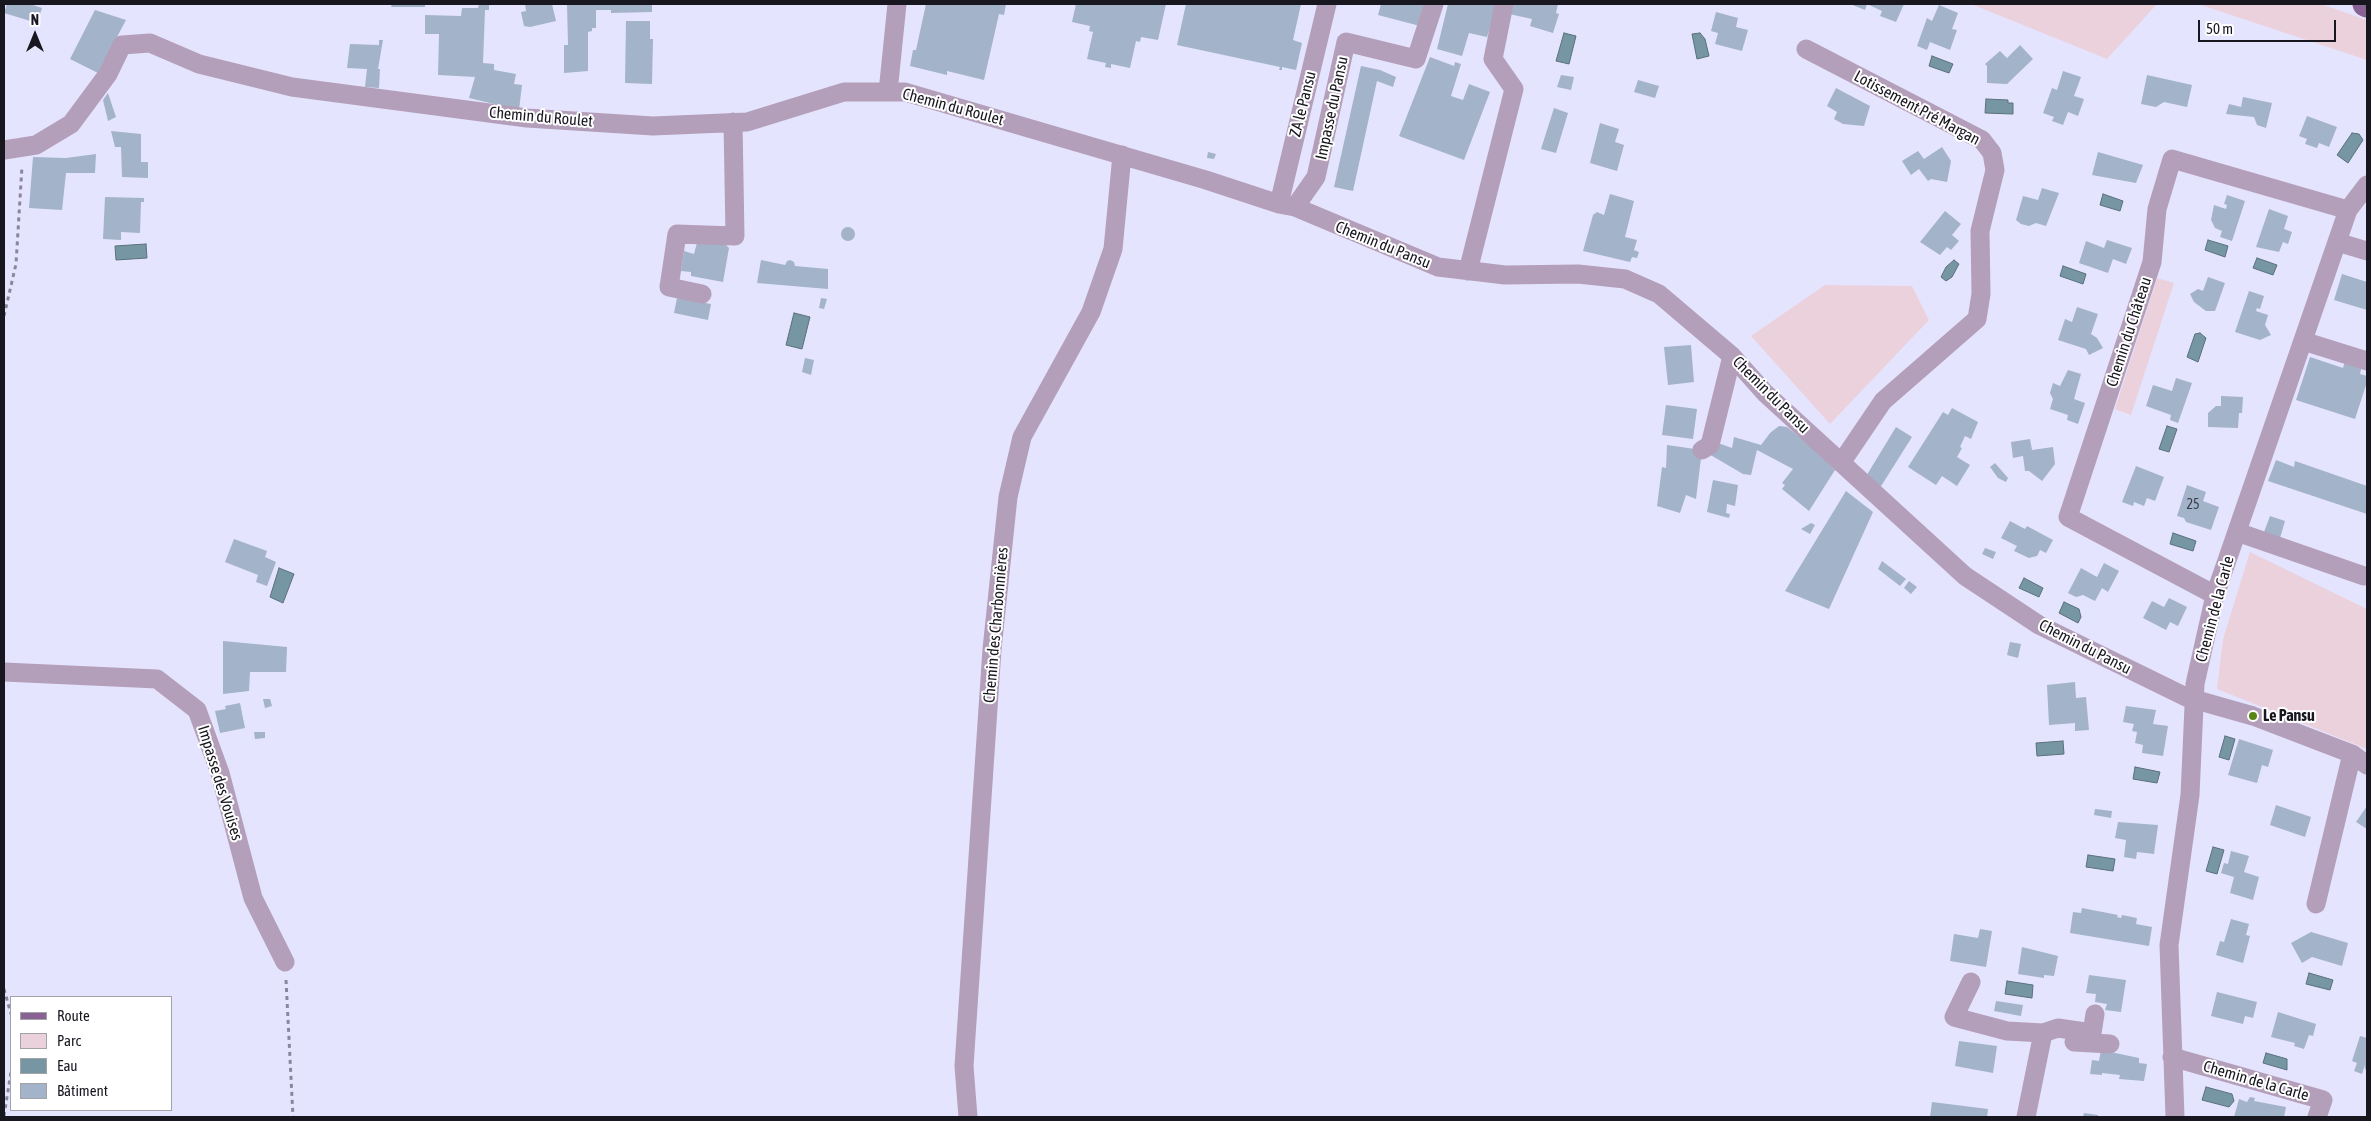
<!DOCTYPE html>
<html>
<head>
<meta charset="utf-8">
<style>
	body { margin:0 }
	#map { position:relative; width:2371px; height:1121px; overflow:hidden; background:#e5e4ff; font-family:"Asap Condensed",sans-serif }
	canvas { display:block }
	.frame { position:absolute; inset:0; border:5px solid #181720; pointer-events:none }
	.legend { position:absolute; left:10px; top:996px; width:162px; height:115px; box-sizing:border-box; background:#fff; border:1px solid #a3a2a6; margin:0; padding:6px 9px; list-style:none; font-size:15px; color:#181720 }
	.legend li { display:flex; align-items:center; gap:10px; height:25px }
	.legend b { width:25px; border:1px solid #a3a2a6 }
	.north { position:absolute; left:10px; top:10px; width:50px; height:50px; -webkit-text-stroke:4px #fff; paint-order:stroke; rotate:0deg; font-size:14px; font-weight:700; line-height:20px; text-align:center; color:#181720 }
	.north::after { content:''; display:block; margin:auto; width:18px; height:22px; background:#181720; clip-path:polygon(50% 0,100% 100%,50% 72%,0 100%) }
	.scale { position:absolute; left:2198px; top:20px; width:138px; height:22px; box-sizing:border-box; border:2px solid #181720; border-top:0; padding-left:6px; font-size:15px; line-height:18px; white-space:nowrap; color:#181720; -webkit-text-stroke:4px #fff; paint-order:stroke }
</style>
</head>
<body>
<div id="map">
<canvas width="2371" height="1121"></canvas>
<div class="frame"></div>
<ul class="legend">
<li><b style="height:6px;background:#886293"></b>Route</li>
<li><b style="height:14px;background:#ebd1dc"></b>Parc</li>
<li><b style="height:14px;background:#7696a3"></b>Eau</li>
<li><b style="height:14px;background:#a3b3c9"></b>Bâtiment</li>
</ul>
<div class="north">N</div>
<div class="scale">50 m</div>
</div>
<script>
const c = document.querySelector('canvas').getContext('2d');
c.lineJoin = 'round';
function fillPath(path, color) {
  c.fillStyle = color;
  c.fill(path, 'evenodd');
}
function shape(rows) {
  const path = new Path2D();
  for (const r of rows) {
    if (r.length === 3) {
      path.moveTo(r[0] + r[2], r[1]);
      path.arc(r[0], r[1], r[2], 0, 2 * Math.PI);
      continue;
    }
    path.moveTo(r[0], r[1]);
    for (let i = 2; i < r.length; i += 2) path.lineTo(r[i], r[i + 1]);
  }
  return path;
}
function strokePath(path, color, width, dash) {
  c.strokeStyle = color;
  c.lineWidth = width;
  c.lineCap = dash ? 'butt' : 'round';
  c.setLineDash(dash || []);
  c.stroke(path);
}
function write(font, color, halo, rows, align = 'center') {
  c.font = font + ' "Asap Condensed",sans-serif';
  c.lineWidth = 4;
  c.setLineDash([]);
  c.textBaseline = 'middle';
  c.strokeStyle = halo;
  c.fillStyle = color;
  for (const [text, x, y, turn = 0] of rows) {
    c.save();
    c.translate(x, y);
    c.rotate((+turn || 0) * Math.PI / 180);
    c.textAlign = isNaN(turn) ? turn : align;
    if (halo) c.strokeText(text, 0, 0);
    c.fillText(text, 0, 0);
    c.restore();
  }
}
const green = shape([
	[1971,4,2157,4,2107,59],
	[2198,4,2321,4,2367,20,2367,60],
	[2157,278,2174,283,2131,415,2115,409],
	[1825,285,1912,286,1929,320,1830,424,1751,336],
	[2250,552,2367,609,2367,749,2217,689,2223,639]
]);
const water = shape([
	[1564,33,1576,36,1569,64,1556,61,1564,33],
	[1700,33,1705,39,1709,56,1697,59,1692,34,1700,33],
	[1932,56,1953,64,1949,73,1929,66,1932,56],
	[1986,99,2008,100,2008,103,2013,103,2013,114,1985,113,1986,99],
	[2352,133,2359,134,2363,140,2348,163,2337,155,2352,133],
	[2103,194,2123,201,2120,211,2100,205,2103,194],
	[2208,240,2228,246,2225,257,2205,250,2208,240],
	[146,244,147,258,116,260,115,246,146,244],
	[2257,258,2277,265,2273,275,2253,268,2257,258],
	[1954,260,1959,264,1952,277,1946,281,1941,277,1946,267,1954,260],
	[2063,266,2086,274,2083,284,2060,276,2063,266],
	[794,313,810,317,802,349,786,345,794,313],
	[2200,333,2206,338,2198,362,2187,357,2195,334,2200,333],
	[2167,426,2177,429,2169,452,2159,449,2167,426],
	[2173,533,2196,541,2193,551,2170,544,2173,533],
	[279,568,294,574,283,603,270,597,279,568],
	[2024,578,2043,588,2039,597,2019,588,2024,578],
	[2064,602,2079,609,2081,617,2078,623,2059,613,2064,602],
	[2225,736,2235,739,2229,760,2219,757,2225,736],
	[2063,741,2064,754,2037,756,2036,743,2063,741],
	[2135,767,2160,772,2157,783,2133,779,2135,767],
	[2213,847,2224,850,2217,874,2206,871,2213,847],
	[2088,855,2115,859,2113,871,2086,867,2088,855],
	[2309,973,2333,980,2330,990,2306,984,2309,973],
	[2007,981,2033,985,2032,998,2005,994,2007,981],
	[2266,1053,2287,1059,2287,1070,2263,1063,2266,1053],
	[2206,1087,2232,1094,2234,1101,2229,1107,2202,1100,2206,1087]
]);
const building = shape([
	[7,4,30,4,42,8,37,23,4,13],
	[392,4,425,4,425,7,391,7],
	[479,4,489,4,489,10,485,10,483,63,494,64,494,70,516,74,514,84,522,85,519,110,469,98,475,77,438,75,439,34,425,34,425,15,461,16,462,8,478,8],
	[525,4,552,4,556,21,530,27,524,26,521,12,526,11],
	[567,4,652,4,652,12,611,13,611,10,596,10,596,28,592,28,592,31,588,32,588,71,564,73,564,45,568,45],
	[926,4,1006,4,1004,15,999,14,984,80,947,71,947,75,910,66,913,50,916,50],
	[1076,4,1166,4,1158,40,1141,37,1140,42,1136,41,1130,68,1111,64,1111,68,1105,67,1106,63,1087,59,1093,32,1089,31,1090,26,1072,22],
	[1186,4,1301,4,1293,40,1302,43,1296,70,1282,67,1282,70,1279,70,1280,67,1177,45],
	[1381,4,1426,4,1420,26,1378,15],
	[1448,4,1497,4,1487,37,1469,33,1462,56,1437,49],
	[1512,4,1558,4,1556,13,1559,14,1553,33,1530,26,1532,19,1509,14],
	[1850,4,1904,4,1896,22,1880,16,1882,11,1867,4,1865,10],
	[1939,5,1958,13,1952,29,1957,30,1950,50,1930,42,1927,50,1917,46,1927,18,1932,21],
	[95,10,126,20,98,73,70,59],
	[1716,12,1738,18,1736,27,1748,30,1742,51,1715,44,1718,33,1711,31],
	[626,21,650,21,650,39,653,39,652,84,625,83],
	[379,40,383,40,378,69,380,69,379,88,365,87,367,69,347,68,350,44,379,45],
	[2020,45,2033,59,2007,84,1987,83,1987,66,1985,64,2000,51,2007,58],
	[1430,57,1454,66,1455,62,1461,64,1451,96,1463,100,1469,84,1490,92,1464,160,1399,136],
	[1361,66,1380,70,1396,77,1393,87,1377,81,1353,191,1334,187],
	[2063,71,2081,77,2074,96,2084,99,2078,116,2068,112,2063,125,2052,121,2054,117,2043,113,2052,88,2057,90],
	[1561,75,1574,77,1571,90,1557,87],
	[2147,75,2192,85,2187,107,2164,102,2156,107,2141,104],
	[1638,80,1659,86,1655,98,1634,92],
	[1836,88,1870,106,1864,126,1843,124,1834,119,1837,112,1827,106],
	[108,93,116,117,108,121,103,100],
	[2243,97,2272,103,2266,128,2257,125,2254,117,2226,114,2229,104,2241,107],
	[1554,108,1568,113,1556,153,1541,149],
	[2307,116,2337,127,2329,147,2319,143,2317,148,2305,144,2307,139,2299,136],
	[1600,123,1619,129,1615,142,1624,145,1617,171,1590,163],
	[111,131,141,134,141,162,148,162,148,178,122,177,121,147,115,147],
	[1942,147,1951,161,1947,182,1931,179,1928,181,1919,169,1911,175,1902,161,1918,151,1924,159],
	[1208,152,1216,154,1214,159,1207,158],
	[2098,152,2143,165,2136,183,2092,175],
	[96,154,95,173,66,173,62,210,29,208,33,157,66,158],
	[2042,188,2059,193,2046,226,2036,223,2029,226,2021,224,2016,220,2023,196,2038,200],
	[1610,194,1634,201,1625,237,1637,240,1634,250,1639,252,1637,258,1632,257,1630,262,1583,251,1593,215,1597,212,1604,215],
	[2227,195,2245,201,2232,241,2220,237,2222,231,2215,228,2211,220,2214,205,2226,209,2227,205,2224,204],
	[105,197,144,198,144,202,141,202,140,233,121,232,121,240,103,239],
	[2269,209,2288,216,2284,229,2292,232,2288,244,2283,242,2279,252,2256,247],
	[1945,211,1961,224,1952,235,1959,241,1951,250,1947,247,1940,255,1920,242],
	[848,234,7],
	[698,239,724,243,729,248,723,282,691,276,691,272,681,271,684,251,694,254],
	[2107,240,2132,248,2126,264,2113,259,2108,273,2079,263,2086,241,2104,248],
	[761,260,785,265,787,261,790,260,794,262,795,266,828,269,828,289,757,283],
	[2342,274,2367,282,2367,310,2334,300],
	[2208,277,2225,283,2215,311,2206,311,2194,302,2190,294,2198,289,2203,291],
	[2249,291,2264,296,2260,309,2257,308,2256,311,2268,315,2265,325,2271,335,2260,340,2235,332],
	[677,298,711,304,708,320,674,313],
	[821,298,827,299,824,309,819,308],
	[2077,307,2098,314,2091,334,2097,338,2103,348,2089,355,2086,349,2058,340,2065,319,2072,322],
	[1691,345,1694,382,1668,385,1664,347],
	[2310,357,2343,368,2345,361,2362,365,2360,374,2367,376,2367,382,2355,419,2296,400],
	[805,358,814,360,811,375,802,372],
	[2068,370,2081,374,2074,399,2085,403,2078,424,2067,420,2068,415,2050,409,2053,399,2050,393,2053,383,2060,386],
	[2176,378,2192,383,2178,423,2170,420,2171,415,2146,406,2153,385,2172,391],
	[2221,396,2243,397,2242,413,2239,413,2238,428,2208,427,2208,413,2216,406,2221,406],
	[1666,405,1697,409,1693,439,1662,435],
	[1952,408,1978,422,1971,439,1965,436,1960,447,1962,448,1957,457,1970,465,1957,486,1942,476,1936,485,1908,467,1943,412,1948,415],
	[1779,426,1787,427,1812,447,1835,470,1809,511,1782,489,1785,485,1782,483,1793,469,1757,450,1751,475,1743,474,1702,450,1718,443,1732,448,1734,437,1761,445,1770,433],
	[1896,427,1912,437,1878,491,1865,478],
	[2030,439,2032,450,2053,447,2055,464,2042,481,2029,471,2025,471,2023,456,2013,458,2011,442],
	[1667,445,1702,450,1696,499,1686,495,1680,513,1657,506,1662,467,1666,468],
	[2276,460,2294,467,2295,461,2367,486,2367,514,2268,481],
	[1995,463,2008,478,2006,482,1998,478,1990,467],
	[2136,466,2164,477,2155,501,2147,498,2144,506,2134,502,2133,506,2122,502],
	[1713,480,1738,485,1735,506,1727,504,1726,513,1730,514,1729,518,1707,512],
	[2187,485,2206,492,2203,501,2219,507,2211,530,2186,522,2184,518,2177,516],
	[1846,491,1873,512,1829,609,1785,591],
	[2270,516,2285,521,2280,538,2264,532],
	[2010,521,2025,529,2027,526,2053,540,2046,553,2040,550,2037,556,2029,558,2014,551,2017,546,2001,538],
	[1811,523,1815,525,1810,534,1801,529],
	[234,539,267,551,265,557,276,562,267,586,256,582,258,575,225,562],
	[1985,548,1996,552,1993,559,1982,554],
	[1882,561,1906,579,1900,586,1878,569],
	[2104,563,2119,571,2108,592,2102,588,2095,601,2083,595,2076,597,2068,593,2081,568,2097,577],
	[1909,581,1917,587,1911,594,1904,588],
	[2169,598,2187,607,2178,626,2170,622,2166,630,2143,618,2152,601,2164,607],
	[223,641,287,647,286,672,250,672,249,691,223,694],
	[2010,642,2021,644,2018,658,2007,655],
	[2075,682,2076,698,2086,697,2089,730,2075,731,2075,723,2049,725,2047,685],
	[263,699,270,699,272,706,265,708],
	[240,703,245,728,220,733,215,711,226,709,225,706],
	[2126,706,2156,710,2153,724,2168,726,2163,756,2142,753,2143,745,2135,743,2137,732,2132,731,2134,724,2123,722],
	[254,732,265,732,265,738,255,739],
	[2239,739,2273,750,2268,767,2262,765,2257,783,2228,775],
	[2276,805,2311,817,2305,837,2270,825],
	[2367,806,2367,829,2356,822],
	[2095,809,2112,811,2111,818,2094,815],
	[2118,822,2158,825,2154,854,2137,852,2136,859,2124,857,2126,840,2115,838],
	[2231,851,2249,856,2244,872,2259,877,2253,900,2230,893,2234,877,2221,873,2224,863,2228,864],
	[2082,908,2118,915,2117,917,2121,918,2122,915,2137,918,2136,924,2152,927,2149,946,2070,933,2073,912,2081,913],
	[2231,919,2249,924,2246,935,2250,936,2243,963,2216,955,2220,941,2224,942],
	[1980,929,1992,931,1986,967,1950,961,1954,934,1978,938],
	[2311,932,2348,943,2342,966,2312,957,2302,963,2291,943],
	[2022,947,2058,956,2054,976,2044,975,2044,978,2018,974],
	[2089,975,2126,980,2121,1012,2105,1010,2107,1004,2095,1002,2096,994,2086,993],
	[2217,992,2257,1002,2253,1018,2245,1016,2243,1024,2211,1016],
	[1996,1001,2023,1005,2021,1016,1994,1011],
	[2278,1012,2316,1024,2313,1036,2309,1035,2304,1049,2294,1046,2295,1043,2271,1037],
	[2360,1036,2367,1038,2367,1070,2365,1069,2365,1065,2362,1074,2354,1071,2357,1063,2352,1061],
	[1959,1041,1997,1046,1993,1073,1955,1066],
	[2101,1050,2139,1058,2139,1063,2147,1064,2144,1081,2119,1079,2120,1075,2102,1073,2102,1075,2090,1074,2092,1060,2099,1061],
	[2250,1097,2255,1098,2254,1101,2286,1107,2284,1117,2234,1117,2239,1099,2247,1102],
	[1932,1102,1988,1109,1987,1117,1930,1117],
	[2084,1113,2098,1115,2098,1117,2083,1117]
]);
const path = shape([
	[4,316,16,264,22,166],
	[286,980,293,1117],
	[4,989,11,1014],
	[4,1116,11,1072]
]);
const minor = shape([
	[1806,49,1982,140,1992,153,1995,170,1980,231,1981,294,1977,319,1883,401,1841,463],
	[888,92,897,4],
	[4,150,36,145,71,124,108,74,122,45,150,43,199,64,292,87,527,118,653,126,747,122,844,92,905,92,1206,180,1279,204,1295,207,1438,267,1505,275,1578,274,1625,279,1659,294,1732,356,1765,393,1965,576,2039,625,2186,697,2253,716,2352,754,2367,765],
	[1279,204,1327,4],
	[1295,207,1316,177,1346,42,1416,59,1434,4],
	[2337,242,2367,251],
	[1468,271,1514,89,1493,59,1504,4],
	[702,294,669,287,677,234,735,236,733,122],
	[2303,341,2367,361],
	[1702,450,1710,445,1732,356],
	[2237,532,2364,576],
	[2215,595,2068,517,2152,262,2157,209,2172,159,2348,210],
	[4,672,157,679,197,710,220,773,253,898,285,962],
	[2316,904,2352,754],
	[1971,982,1954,1017,2007,1031,2043,1033,2058,1028,2092,1033,2095,1014],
	[2074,1042,2110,1044],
	[2172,1057,2323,1100,2317,1117],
	[968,1117,964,1066,992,649,1008,497,1022,437,1091,312,1113,249,1122,155],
	[2026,1117,2043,1033],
	[2175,1117,2169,945,2190,795,2195,684,2215,595,2348,210,2367,185]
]);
const major = shape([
	[2365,4,2367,5]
]);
const markers = [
	[2253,716,5,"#588515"]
];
const numberNames = [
	["25",2193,505]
];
const streetNames = [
	["ZA le Pansu",1303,104,-76],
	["Chemin du Roulet",953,107,15],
	["Impasse du Pansu",1332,108,-78],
	["Lotissement Pré Margan",1917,108,28],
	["Chemin du Roulet",541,117,5],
	["Chemin du Pansu",1383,245,22],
	["Chemin du Château",2129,332,-72],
	["Chemin du Pansu",1771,395,45],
	["Chemin de la Carle",2215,609,-75],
	["Chemin des Charbonnières",996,625,-85],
	["Chemin du Pansu",2085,647,27],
	["Impasse des Vouises",220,783,73],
	["Chemin de la Carle",2256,1081,16]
];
const poiNames = [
	["Le Pansu",2263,716]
];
fillPath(green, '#ebd1dc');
fillPath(water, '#7696a3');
strokePath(water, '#5a707c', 1);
fillPath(building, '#a3b3c9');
strokePath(path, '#89889b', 3, [4, 4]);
strokePath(minor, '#b49fba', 19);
strokePath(major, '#886293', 25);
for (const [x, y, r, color] of markers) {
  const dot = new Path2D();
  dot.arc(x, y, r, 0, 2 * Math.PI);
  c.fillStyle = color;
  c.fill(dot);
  strokePath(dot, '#fff', 2);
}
write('14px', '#3b3e4a', null, numberNames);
write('16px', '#181720', '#fff', streetNames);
write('bold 16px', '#181720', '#fff', poiNames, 'left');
</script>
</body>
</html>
